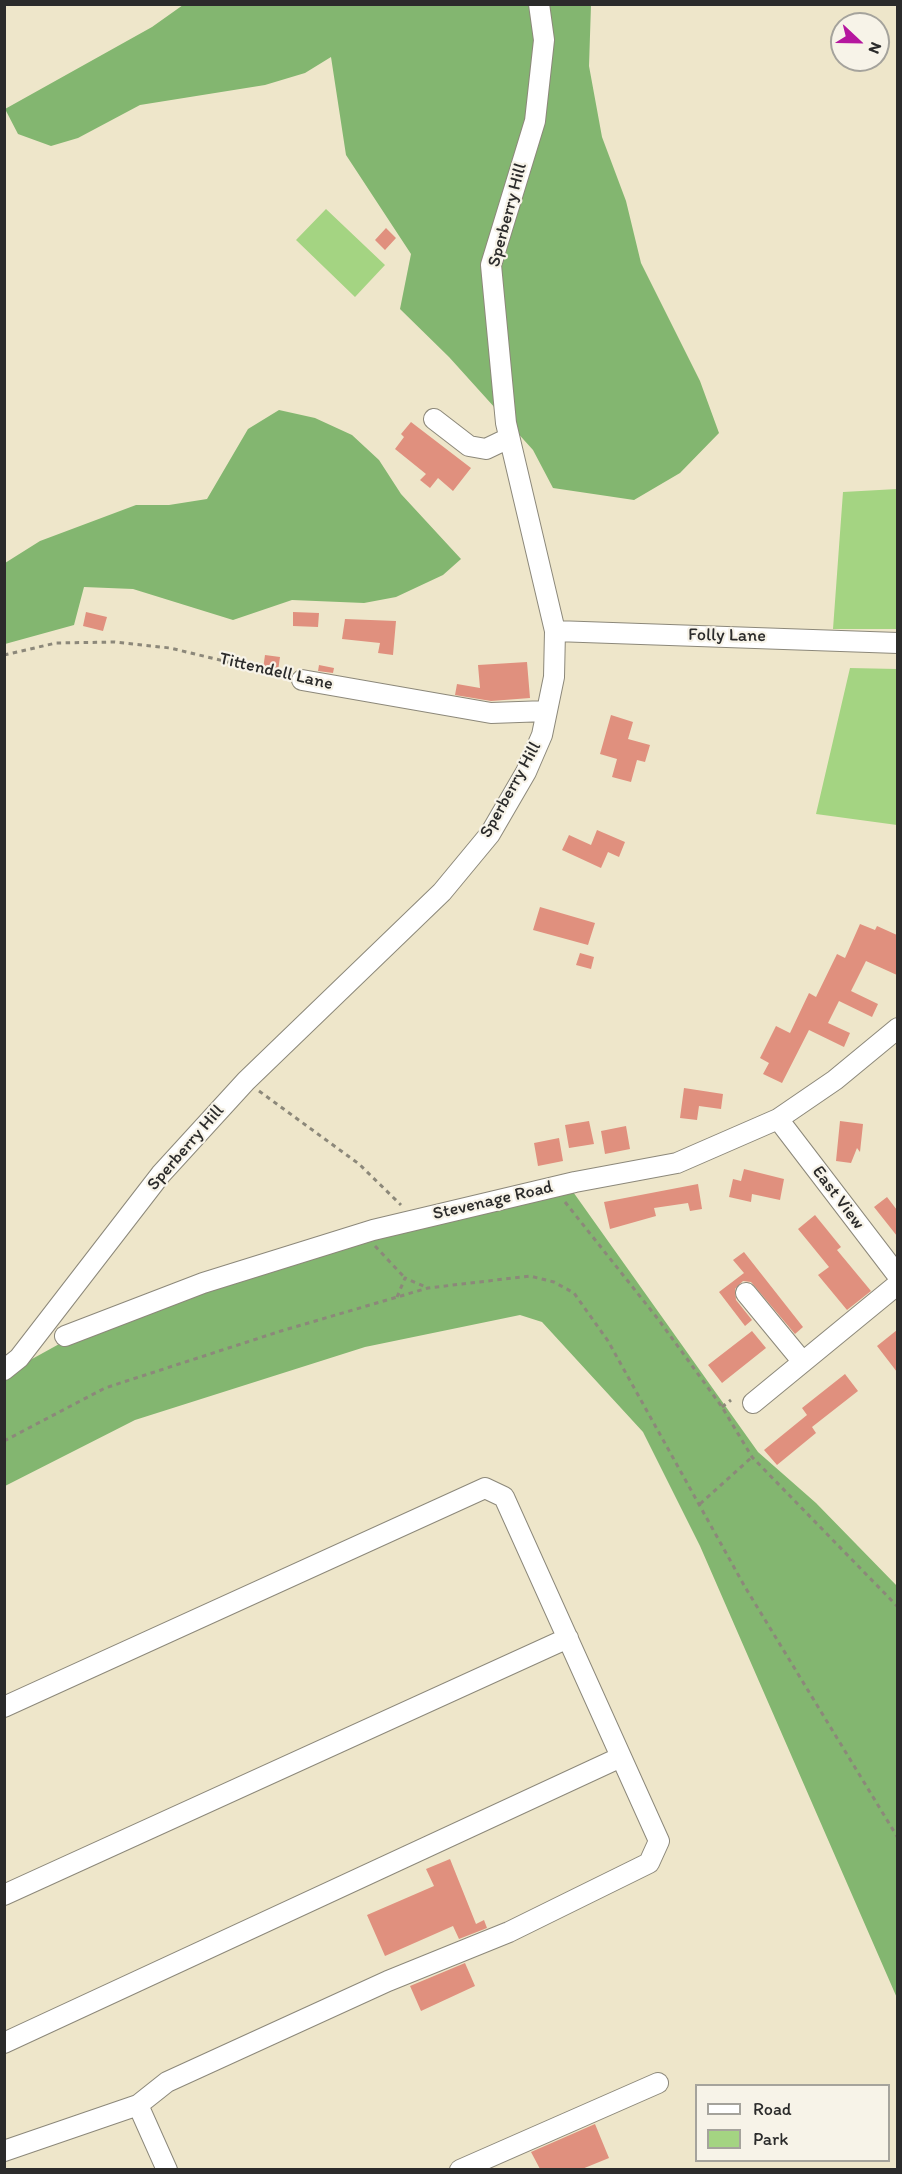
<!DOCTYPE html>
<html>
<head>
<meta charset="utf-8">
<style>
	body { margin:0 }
	#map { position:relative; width:902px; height:2174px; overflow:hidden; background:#eee6ca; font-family:Itim,sans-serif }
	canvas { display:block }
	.frame { position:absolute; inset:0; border:6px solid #2b2b2b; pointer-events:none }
	.legend { position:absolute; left:695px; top:2084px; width:195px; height:78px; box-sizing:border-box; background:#f7f3e8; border:2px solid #a5a39c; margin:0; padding:8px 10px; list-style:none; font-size:18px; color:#2b2b2b }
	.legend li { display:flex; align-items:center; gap:12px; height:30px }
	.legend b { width:30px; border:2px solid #a5a39c }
	.north { position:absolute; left:830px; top:12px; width:60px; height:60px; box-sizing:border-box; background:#f7f3e8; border:2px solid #a5a39c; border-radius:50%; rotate:112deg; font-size:16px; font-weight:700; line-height:24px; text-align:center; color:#2b2b2b }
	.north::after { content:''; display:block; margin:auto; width:21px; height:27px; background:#b5179e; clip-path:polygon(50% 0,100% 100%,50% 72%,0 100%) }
</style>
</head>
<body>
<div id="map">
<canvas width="902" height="2174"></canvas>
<div class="frame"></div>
<ul class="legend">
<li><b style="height:8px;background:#fff"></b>Road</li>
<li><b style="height:16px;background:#a4d482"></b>Park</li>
</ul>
<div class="north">N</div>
</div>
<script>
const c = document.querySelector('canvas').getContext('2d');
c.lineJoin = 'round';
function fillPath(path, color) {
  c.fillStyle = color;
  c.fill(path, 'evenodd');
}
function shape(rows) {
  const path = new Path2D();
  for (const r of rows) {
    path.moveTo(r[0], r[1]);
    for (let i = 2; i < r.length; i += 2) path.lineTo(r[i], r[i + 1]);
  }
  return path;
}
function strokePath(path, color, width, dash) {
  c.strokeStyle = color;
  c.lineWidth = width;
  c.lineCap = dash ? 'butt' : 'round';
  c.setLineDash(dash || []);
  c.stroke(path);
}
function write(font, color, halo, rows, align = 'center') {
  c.font = font + ' Itim,sans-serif';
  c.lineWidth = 4.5;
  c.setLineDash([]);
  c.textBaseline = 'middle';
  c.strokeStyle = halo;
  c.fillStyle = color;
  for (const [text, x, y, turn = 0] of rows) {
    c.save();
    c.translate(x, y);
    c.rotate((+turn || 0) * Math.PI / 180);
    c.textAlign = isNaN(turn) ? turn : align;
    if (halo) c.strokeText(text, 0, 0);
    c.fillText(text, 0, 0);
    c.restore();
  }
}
const green = shape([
	[326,209,385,265,355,297,296,240],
	[897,489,897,629,833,629,843,492],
	[850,668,897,669,897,825,816,814]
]);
const forest = shape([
	[183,5,591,5,589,66,602,137,626,201,641,263,700,381,719,433,680,473,634,500,553,488,533,450,449,357,400,309,411,254,346,155,331,57,305,73,265,85,140,105,78,138,51,146,18,134,5,109,152,27],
	[279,410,315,418,352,435,379,460,401,494,461,559,443,575,396,597,364,603,292,600,233,620,133,589,84,587,74,625,5,644,5,563,40,541,136,505,169,505,207,499,248,429],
	[571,1189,758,1452,816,1503,897,1586,897,1998,700,1546,643,1432,542,1322,520,1315,365,1347,135,1420,5,1486,5,1379,23,1364,61,1343,205,1288,360,1241]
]);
const building = shape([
	[386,228,396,238,385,250,375,240],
	[411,422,471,468,453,491,438,478,430,488,420,480,426,474,395,449,404,437,401,434],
	[86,612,107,617,103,631,83,626],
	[293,612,319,613,318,627,293,626],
	[345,619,396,621,393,655,378,653,380,643,342,639],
	[265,655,280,657,278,671,263,669],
	[527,662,530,698,491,701,455,695,457,684,480,688,478,665],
	[319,665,334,668,333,673,318,671],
	[611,715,633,722,628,739,650,745,645,762,637,760,631,782,612,777,617,759,600,754],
	[597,830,625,842,619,857,608,852,601,868,562,850,569,835,591,845],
	[540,907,595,923,588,945,533,930],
	[860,924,875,930,877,926,897,935,897,975,866,961,851,991,878,1004,872,1017,839,1001,828,1023,850,1033,844,1047,809,1030,782,1083,763,1074,769,1063,760,1058,776,1026,790,1033,809,993,816,997,837,954,845,958],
	[580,953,594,957,591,969,576,965],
	[684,1088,723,1094,721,1109,699,1106,697,1120,680,1118],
	[589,1121,594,1144,569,1148,565,1125],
	[840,1121,863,1124,860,1152,857,1148,851,1163,836,1161],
	[626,1126,630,1149,605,1154,601,1131],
	[559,1138,563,1161,538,1166,534,1143],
	[744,1169,784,1179,780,1200,752,1194,751,1202,729,1197,733,1179,741,1181],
	[698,1184,702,1209,690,1211,688,1203,654,1208,656,1216,610,1229,604,1202],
	[887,1197,897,1210,897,1236,874,1207],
	[815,1215,841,1247,837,1250,871,1291,847,1310,818,1275,829,1267,798,1229],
	[744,1252,803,1327,795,1334,751,1282,743,1281,735,1289,736,1300,752,1320,745,1326,719,1292,744,1273,733,1260],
	[897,1330,897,1372,877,1346],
	[752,1331,766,1348,722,1383,708,1365],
	[845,1374,858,1391,812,1427,816,1433,777,1465,764,1450,807,1415,802,1408],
	[450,1859,476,1924,484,1920,487,1928,459,1939,453,1926,385,1956,367,1915,434,1886,426,1869],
	[465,1963,475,1986,421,2011,410,1986],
	[595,2124,609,2158,582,2169,540,2169,531,2152]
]);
const path = shape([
	[4,655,56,643,115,642,170,648,286,676],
	[259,1091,359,1164,401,1205],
	[565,1202,658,1319,722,1407,752,1457,898,1607],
	[375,1246,405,1278],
	[397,1297,405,1278,426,1287],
	[722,1407,731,1400],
	[4,1441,105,1388,281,1331,428,1288,530,1276,554,1282,574,1293,608,1341,745,1587,898,1838],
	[700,1504,752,1457]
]);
const minor = shape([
	[434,419,469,446,486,449,509,438],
	[555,631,898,643],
	[302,680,491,713,547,711],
	[778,1119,898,1276],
	[746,1293,802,1361],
	[65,1336,203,1283,373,1230,575,1182,677,1163,778,1119,835,1080,898,1028],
	[4,1370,19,1358,161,1174,246,1081,442,892,490,834,526,772,542,735,554,677,555,631,506,423,491,265,535,121,544,40,539,4],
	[753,1403,898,1284],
	[4,1707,485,1488,504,1497,659,1841,649,1863,509,1932,388,1981,167,2082,138,2105,4,2151],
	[4,1895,568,1638],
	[4,2043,621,1757],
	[138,2105,167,2170],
	[460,2170,658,2083]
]);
const streetNames = [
	["Sperberry Hill",508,215,-75],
	["Folly Lane",727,636,1],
	["Tittendell Lane",276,672,13],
	["Sperberry Hill",511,790,-61],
	["Sperberry Hill",186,1148,-49],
	["East View",838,1198,53],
	["Stevenage Road",493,1201,-13]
];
fillPath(green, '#a4d482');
fillPath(forest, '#83b670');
fillPath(building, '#e0907e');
strokePath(minor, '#8c887a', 22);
strokePath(path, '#8c887a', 3, [4.5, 4.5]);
strokePath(minor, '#fff', 20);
write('18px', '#2b2b2b', '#f7f3e8', streetNames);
</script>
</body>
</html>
